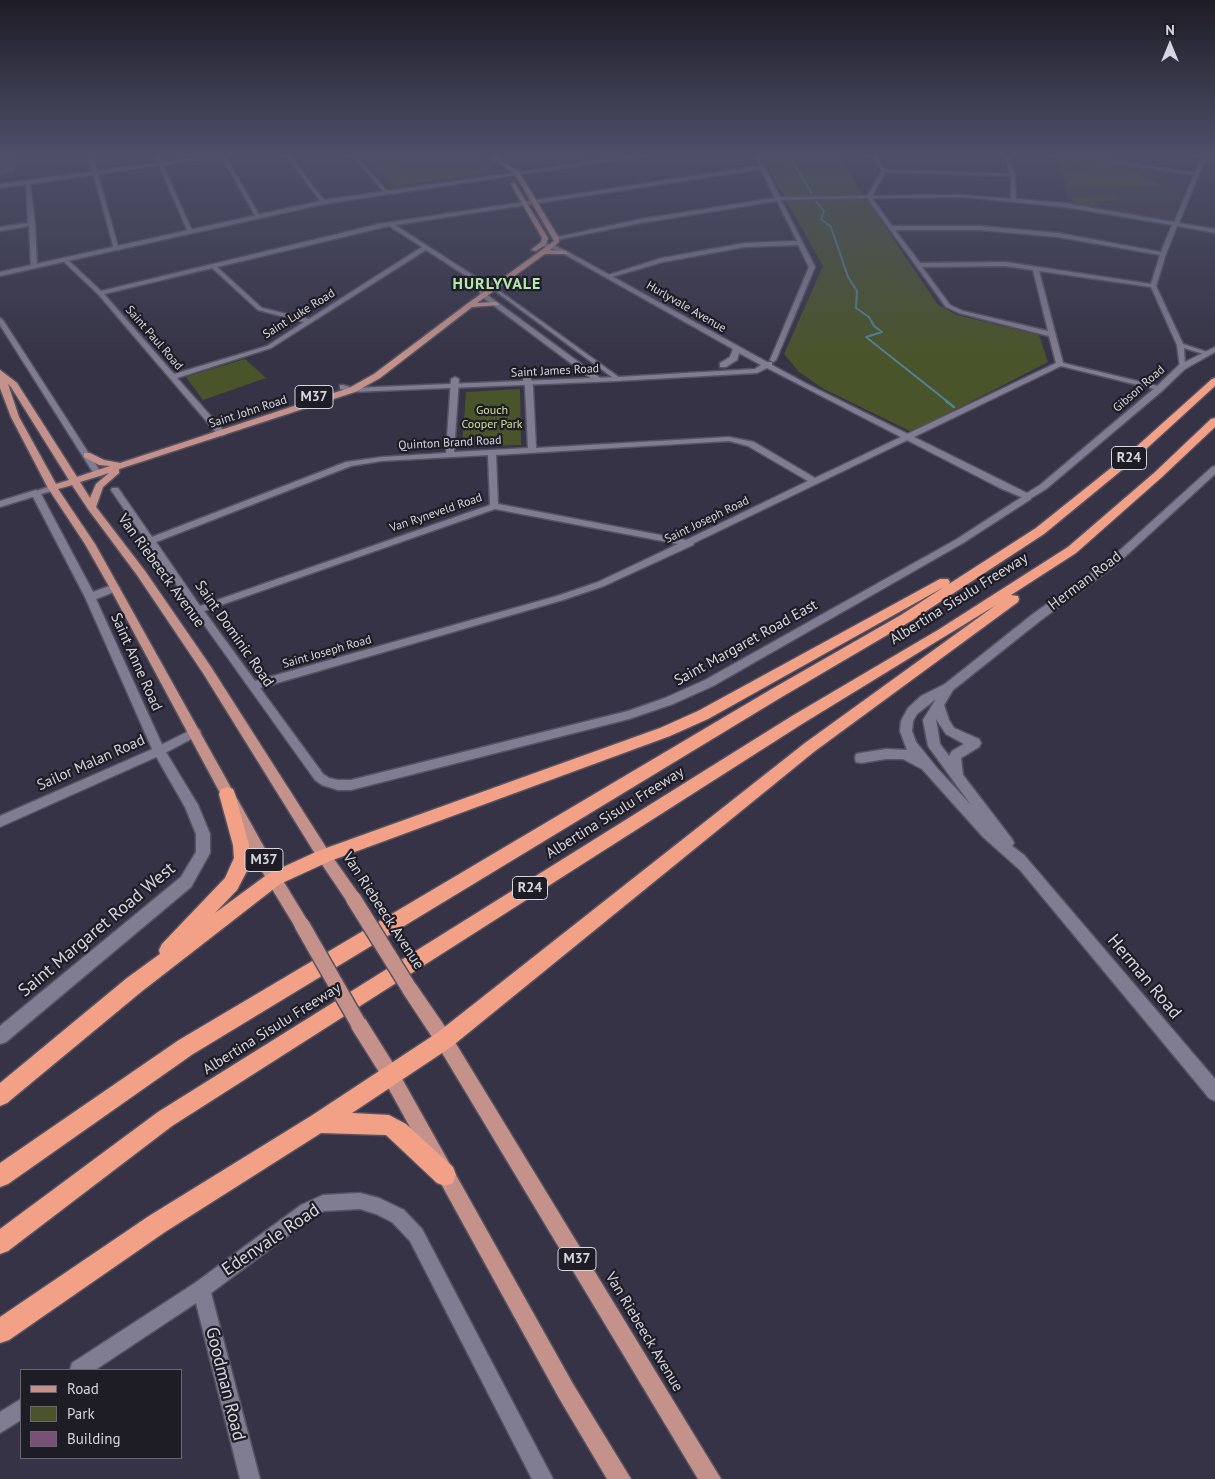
<!DOCTYPE html>
<html>
<head>
<meta charset="utf-8">
<style>
	body { margin:0 }
	#map { position:relative; width:1215px; height:1479px; overflow:hidden; background:#373346; font-family:"PT Sans",sans-serif }
	canvas { display:block }
	.legend { position:absolute; left:20px; top:1369px; width:162px; height:90px; box-sizing:border-box; background:#1e1c25; border:1px solid #686670; margin:0; padding:6px 9px; list-style:none; font-size:15px; color:#d7d5e1 }
	.legend li { display:flex; align-items:center; gap:10px; height:25px }
	.legend b { width:25px; border:1px solid #686670 }
	.north { position:absolute; left:1145px; top:20px; width:50px; height:50px; -webkit-text-stroke:4px #1e1c25; paint-order:stroke; rotate:0deg; font-size:14px; font-weight:700; line-height:20px; text-align:center; color:#d7d5e1 }
	.north::after { content:''; display:block; margin:auto; width:18px; height:22px; background:#d7d5e1; clip-path:polygon(50% 0,100% 100%,50% 72%,0 100%) }
</style>
</head>
<body>
<div id="map">
<canvas width="1215" height="1479"></canvas>
<ul class="legend">
<li><b style="height:6px;background:#c4928b"></b>Road</li>
<li><b style="height:14px;background:#4a542a"></b>Park</li>
<li><b style="height:14px;background:#784f75"></b>Building</li>
</ul>
<div class="north">N</div>
</div>
<script>
const c = document.querySelector('canvas').getContext('2d');
c.lineJoin = 'round';
function fillPath(path, color) {
  c.fillStyle = color;
  c.fill(path, 'evenodd');
}
function shape(rows) {
  const path = new Path2D();
  for (const r of rows) {
    path.moveTo(r[0], r[1]);
    for (let i = 2; i < r.length; i += 2) path.lineTo(r[i], r[i + 1]);
  }
  return path;
}
function strokePath(path, color, width, dash) {
  c.strokeStyle = color;
  c.lineWidth = width;
  c.lineCap = dash ? 'butt' : 'round';
  c.setLineDash(dash || []);
  c.stroke(path);
}
function write(font, color, halo, rows, align = 'center') {
  c.font = font + ' "PT Sans",sans-serif';
  c.lineWidth = 4.5;
  c.setLineDash([]);
  c.textBaseline = 'middle';
  c.strokeStyle = halo;
  c.fillStyle = color;
  for (const [text, x, y, turn = 0] of rows) {
    c.save();
    c.translate(x, y);
    c.rotate((+turn || 0) * Math.PI / 180);
    c.textAlign = isNaN(turn) ? turn : align;
    if (halo) c.strokeText(text, 0, 0);
    c.fillText(text, 0, 0);
    c.restore();
  }
}
const education = shape([
	[358,154,475,154,499,173,391,189],
	[1053,156,1075,157,1189,175,1173,221,1069,203]
]);
const green = shape([
	[445,154,471,154,492,172,395,186,375,163],
	[499,154,579,154,586,159,519,168],
	[760,154,836,154,938,305,957,315,1039,335,1048,362,912,432,824,389,799,372,784,354,823,266],
	[1083,160,1089,164,1105,163,1111,167,1090,168,1082,164,1088,168,1066,169,1060,165,1068,165,1062,161],
	[1129,168,1159,185,1069,190,1063,171],
	[1114,195,1123,200,1092,202,1101,208,1074,204,1071,197],
	[245,359,266,378,203,400,186,377],
	[520,389,521,445,462,447,466,392]
]);
const streamFar1 = shape([
	[788,154,812,194],
	[816,201,824,211,821,219,831,227,848,277,857,291,856,308,869,317,874,326,882,332,866,337,948,402]
]);
const stream = shape([
	[946,401,954,407]
]);
const building = shape([
	[17,155,16,169,13,173,0,175,0,157]
]);
const street = shape([
	[88,154,92,154,119,250,114,249,88,154],
	[154,154,158,154,193,233,188,232,154,154],
	[220,154,224,154,261,218,256,217,220,154],
	[285,154,289,154,326,203,322,203,285,154],
	[350,154,354,154,389,193,385,193,350,154],
	[754,154,758,154,780,197,867,196,882,171,870,154,874,154,885,170,1010,174,1005,154,1009,154,1015,175,1016,199,1064,203,1174,222,1194,175,1056,154,1066,154,1195,173,1201,157,1193,154,1215,157,1215,159,1206,157,1179,223,1215,229,1215,233,1177,226,1166,254,1156,286,1183,344,1210,353,1207,355,1184,348,1185,367,1180,368,1177,345,1151,287,1039,271,1063,363,1162,387,1162,391,1061,366,694,543,693,545,604,586,563,600,260,688,323,774,329,778,338,780,351,780,628,711,665,698,705,680,957,539,1025,495,1031,495,1031,499,963,543,713,686,673,704,629,719,351,790,338,790,322,785,315,780,195,612,111,490,112,488,118,488,152,537,346,462,382,457,446,453,451,379,455,377,459,379,454,452,528,448,525,387,522,375,526,373,530,375,533,387,536,448,729,437,754,442,815,478,1056,363,1049,336,959,313,946,307,867,198,781,200,815,267,776,360,773,362,770,360,809,267,798,245,745,247,663,262,608,278,605,276,662,258,745,243,797,241,777,201,641,223,556,240,553,238,641,219,775,198,761,169,395,225,485,283,490,282,494,287,620,378,620,380,616,380,487,285,484,287,486,294,603,380,596,382,481,296,478,287,480,285,426,250,271,348,177,378,225,432,226,434,222,436,219,436,98,294,62,260,67,259,101,291,379,224,760,166,754,154],
	[885,172,1011,176,1011,199,963,195,872,196,885,172],
	[963,197,1064,207,1172,225,1161,252,1058,233,980,226,892,226,872,198,963,197],
	[389,226,422,247,309,319,262,308,217,267,389,226],
	[895,230,980,230,1058,237,1160,255,1151,284,1005,262,920,263,895,230],
	[1005,266,1033,270,1048,331,963,311,950,305,922,267,1005,266],
	[212,268,258,310,304,322,267,346,174,374,104,294,212,268],
	[729,441,748,446,808,481,686,540,498,504,496,455,729,441],
	[488,455,490,505,200,606,156,542,351,466,382,461,488,455],
	[495,509,678,544,598,582,557,596,255,681,204,611,495,509],
	[28,181,30,182,35,224,37,266,34,268,31,266,29,226,0,231,0,227,28,223,26,182,28,181],
	[0,318,3,320,102,474,101,476,94,474,0,325,0,318],
	[36,490,40,493,39,495,0,507,0,501,36,490],
	[195,728,199,729,201,732,199,735,163,754,0,827,0,816,155,748,195,728],
	[360,1193,379,1198,404,1210,422,1229,553,1479,532,1479,410,1241,392,1222,376,1214,360,1209,324,1211,313,1217,211,1293,260,1479,240,1479,196,1303,95,1370,70,1370,72,1363,195,1283,301,1205,323,1195,360,1193],
	[21,1399,21,1420,0,1433,0,1412,21,1399]
]);
const secondary = shape([
	[226,154,238,154,0,188,0,184,226,154],
	[645,154,656,154,324,204,0,276,0,272,324,200,645,154],
	[542,243,554,245,568,252,767,362,772,362,772,365,807,384,1027,493,1040,485,1156,387,1179,365,1215,347,1215,352,1185,369,1162,391,1046,489,1028,500,1000,488,767,368,757,373,618,381,352,392,340,389,340,385,343,385,353,388,618,377,755,369,761,365,739,353,737,360,726,367,720,367,720,363,730,357,733,349,564,254,551,248,540,246,542,243],
	[1215,466,1215,474,1116,565,1041,620,953,690,944,705,949,720,954,728,979,739,981,743,979,747,961,758,963,775,1012,839,1014,843,1012,846,1024,855,1215,1079,1215,1101,1209,1098,1020,870,983,837,922,769,903,759,886,759,861,763,856,762,855,758,856,754,861,753,886,749,907,750,900,731,901,721,908,708,921,696,945,684,1033,614,1108,561,1212,467,1215,466],
	[936,699,923,720,928,746,971,805,937,768,916,742,912,731,913,721,917,714,936,699],
	[936,719,946,734,964,744,952,751,949,756,940,744,936,719],
	[53,485,56,486,56,490,41,494,93,592,115,584,120,588,119,590,96,599,164,749,198,805,210,834,210,853,191,887,6,1042,0,1044,0,1026,181,877,196,852,196,834,185,807,153,751,85,597,31,493,53,485]
]);
const primary = shape([
	[487,154,492,154,519,172,559,238,559,242,550,250,566,251,568,254,545,254,477,303,496,302,499,304,498,305,472,307,380,378,355,392,119,469,119,473,103,487,96,507,145,571,211,667,329,852,358,893,360,898,358,903,353,905,348,903,319,860,203,673,137,575,88,509,72,485,58,489,95,544,279,874,307,920,309,925,307,930,302,932,297,930,269,884,110,588,85,544,48,488,11,417,0,388,0,370,17,383,77,477,110,466,99,465,84,457,84,453,90,453,104,460,120,463,349,388,374,374,467,304,554,241,515,174,487,154],
	[8,384,11,387,69,480,56,484,19,417,8,384],
	[109,473,96,484,90,498,80,482,109,473],
	[514,182,548,238,546,244,536,251,531,250,541,242,542,238,511,184,514,182],
	[409,980,415,983,450,1034,721,1479,698,1479,438,1046,403,993,401,988,403,983,409,980],
	[358,1015,364,1017,396,1068,573,1384,631,1479,607,1479,559,1398,384,1080,352,1029,350,1023,352,1017,358,1015]
]);
const highway = shape([
	[1215,378,1215,386,1134,460,1044,534,911,621,780,698,193,1054,8,1184,0,1187,0,1163,179,1040,770,690,901,615,944,587,708,719,670,736,330,861,280,884,141,992,7,1103,0,1106,0,1083,127,978,160,954,159,950,162,944,225,878,234,858,233,845,219,794,221,789,227,787,233,789,235,794,249,845,250,858,248,869,237,890,215,913,268,874,318,851,660,728,698,711,940,579,948,579,950,582,949,584,1036,528,1126,456,1212,379,1215,378],
	[1215,418,1215,427,1162,477,1076,553,1011,595,1018,596,1019,599,1018,602,815,751,451,1047,352,1113,389,1115,406,1124,453,1167,456,1175,453,1183,445,1186,437,1183,386,1135,321,1133,165,1232,9,1340,0,1343,0,1317,149,1216,311,1116,437,1033,805,743,996,605,802,724,172,1126,8,1251,0,1254,0,1229,158,1112,792,716,938,630,1068,547,1154,473,1211,419,1215,418]
]);
const primaryBridge = shape([
	[353,898,409,988],
	[302,925,358,1023]
]);
const farStreetnames = [
	["Hurlyvale Avenue",686,307,30],
	["Saint Luke Road",299,314,-32],
	["Saint Paul Road",154,338,49],
	["Saint James Road",555,371,-3],
	["Gibson Road",1139,389,-41],
	["Saint John Road",248,412,-18],
	["Quinton Brand Road",450,443,-3],
	["Van Ryneveld Road",436,513,-19],
	["Saint Joseph Road",707,520,-26],
	["Saint Joseph Road",327,652,-16]
];
const farParknames = [
	["Gouch",492,411],
	["Cooper Park",492,425]
];
const shields = [
	[314,397,38],
	[1129,458,35],
	[264,860,38],
	[530,888,35],
	[577,1259,38]
];
const shieldNames = [
	["M37",314,397],
	["R24",1129,458],
	["M37",264,860],
	["R24",530,888],
	["M37",577,1259]
];
const streetNames = [
	["Van Riebeeck Avenue",161,571,54],
	["Herman Road",1085,581,-37],
	["Albertina Sisulu Freeway",959,599,-32],
	["Saint Dominic Road",234,634,55],
	["Saint Margaret Road East",746,643,-29],
	["Saint Anne Road",136,662,66],
	["Sailor Malan Road",91,763,-24],
	["Albertina Sisulu Freeway",615,813,-32],
	["Van Riebeeck Avenue",383,911,57],
	["Albertina Sisulu Freeway",272,1029,-32],
	["Van Riebeeck Avenue",644,1332,59]
];
const farDistrictnames = [
	["HURLYVALE",497,284]
];
const nearStreetnames = [
	["Saint Margaret Road West",97,930,-40],
	["Herman Road",1144,977,50],
	["Edenvale Road",271,1240,-34],
	["Goodman Road",225,1384,76]
];
fillPath(education, '#453948');
fillPath(green, '#4a542a');
strokePath(streamFar1, '#508398', 2);
strokePath(stream, '#508398', 2.5);
fillPath(building, '#784f75');
strokePath(street, '#565262', 3);
strokePath(secondary, '#565262', 3);
strokePath(primary, '#565262', 3);
strokePath(highway, '#565262', 3);
fillPath(street, '#807c92');
fillPath(secondary, '#807c92');
fillPath(primary, '#c4928b');
fillPath(highway, '#f2a186');
strokePath(primaryBridge, '#565262', 18, []);
strokePath(primaryBridge, '#c4928b', 15);
const sky = c.createLinearGradient(0, 0, 0, 361);
sky.addColorStop(0, '#1e1c26');
sky.addColorStop(0.43, '#4d5068');
sky.addColorStop(1, '#4d506800');
c.fillStyle = sky;
c.fillRect(0, 0, 1215, 361);
write('12px', '#d7d5e1', '#1e1c25', farStreetnames);
write('12px', '#cde18f', '#1e1c25', farParknames);
for (const [x, y, w] of shields) {
  const box = new Path2D();
  box.roundRect(x - w / 2, y - 11.5, w, 23, 4);
  c.fillStyle = '#1e1c25';
  c.fill(box);
  strokePath(box, '#d7d5e1', 1);
}
write('bold 14px', '#d7d5e1', null, shieldNames);
write('15px', '#d7d5e1', '#1e1c25', streetNames);
c.letterSpacing = '1px';
write('bold 16px', '#b2e8ab', '#1e1c25', farDistrictnames);
c.letterSpacing = '0px';
write('18px', '#d7d5e1', '#1e1c25', nearStreetnames);
</script>
</body>
</html>
